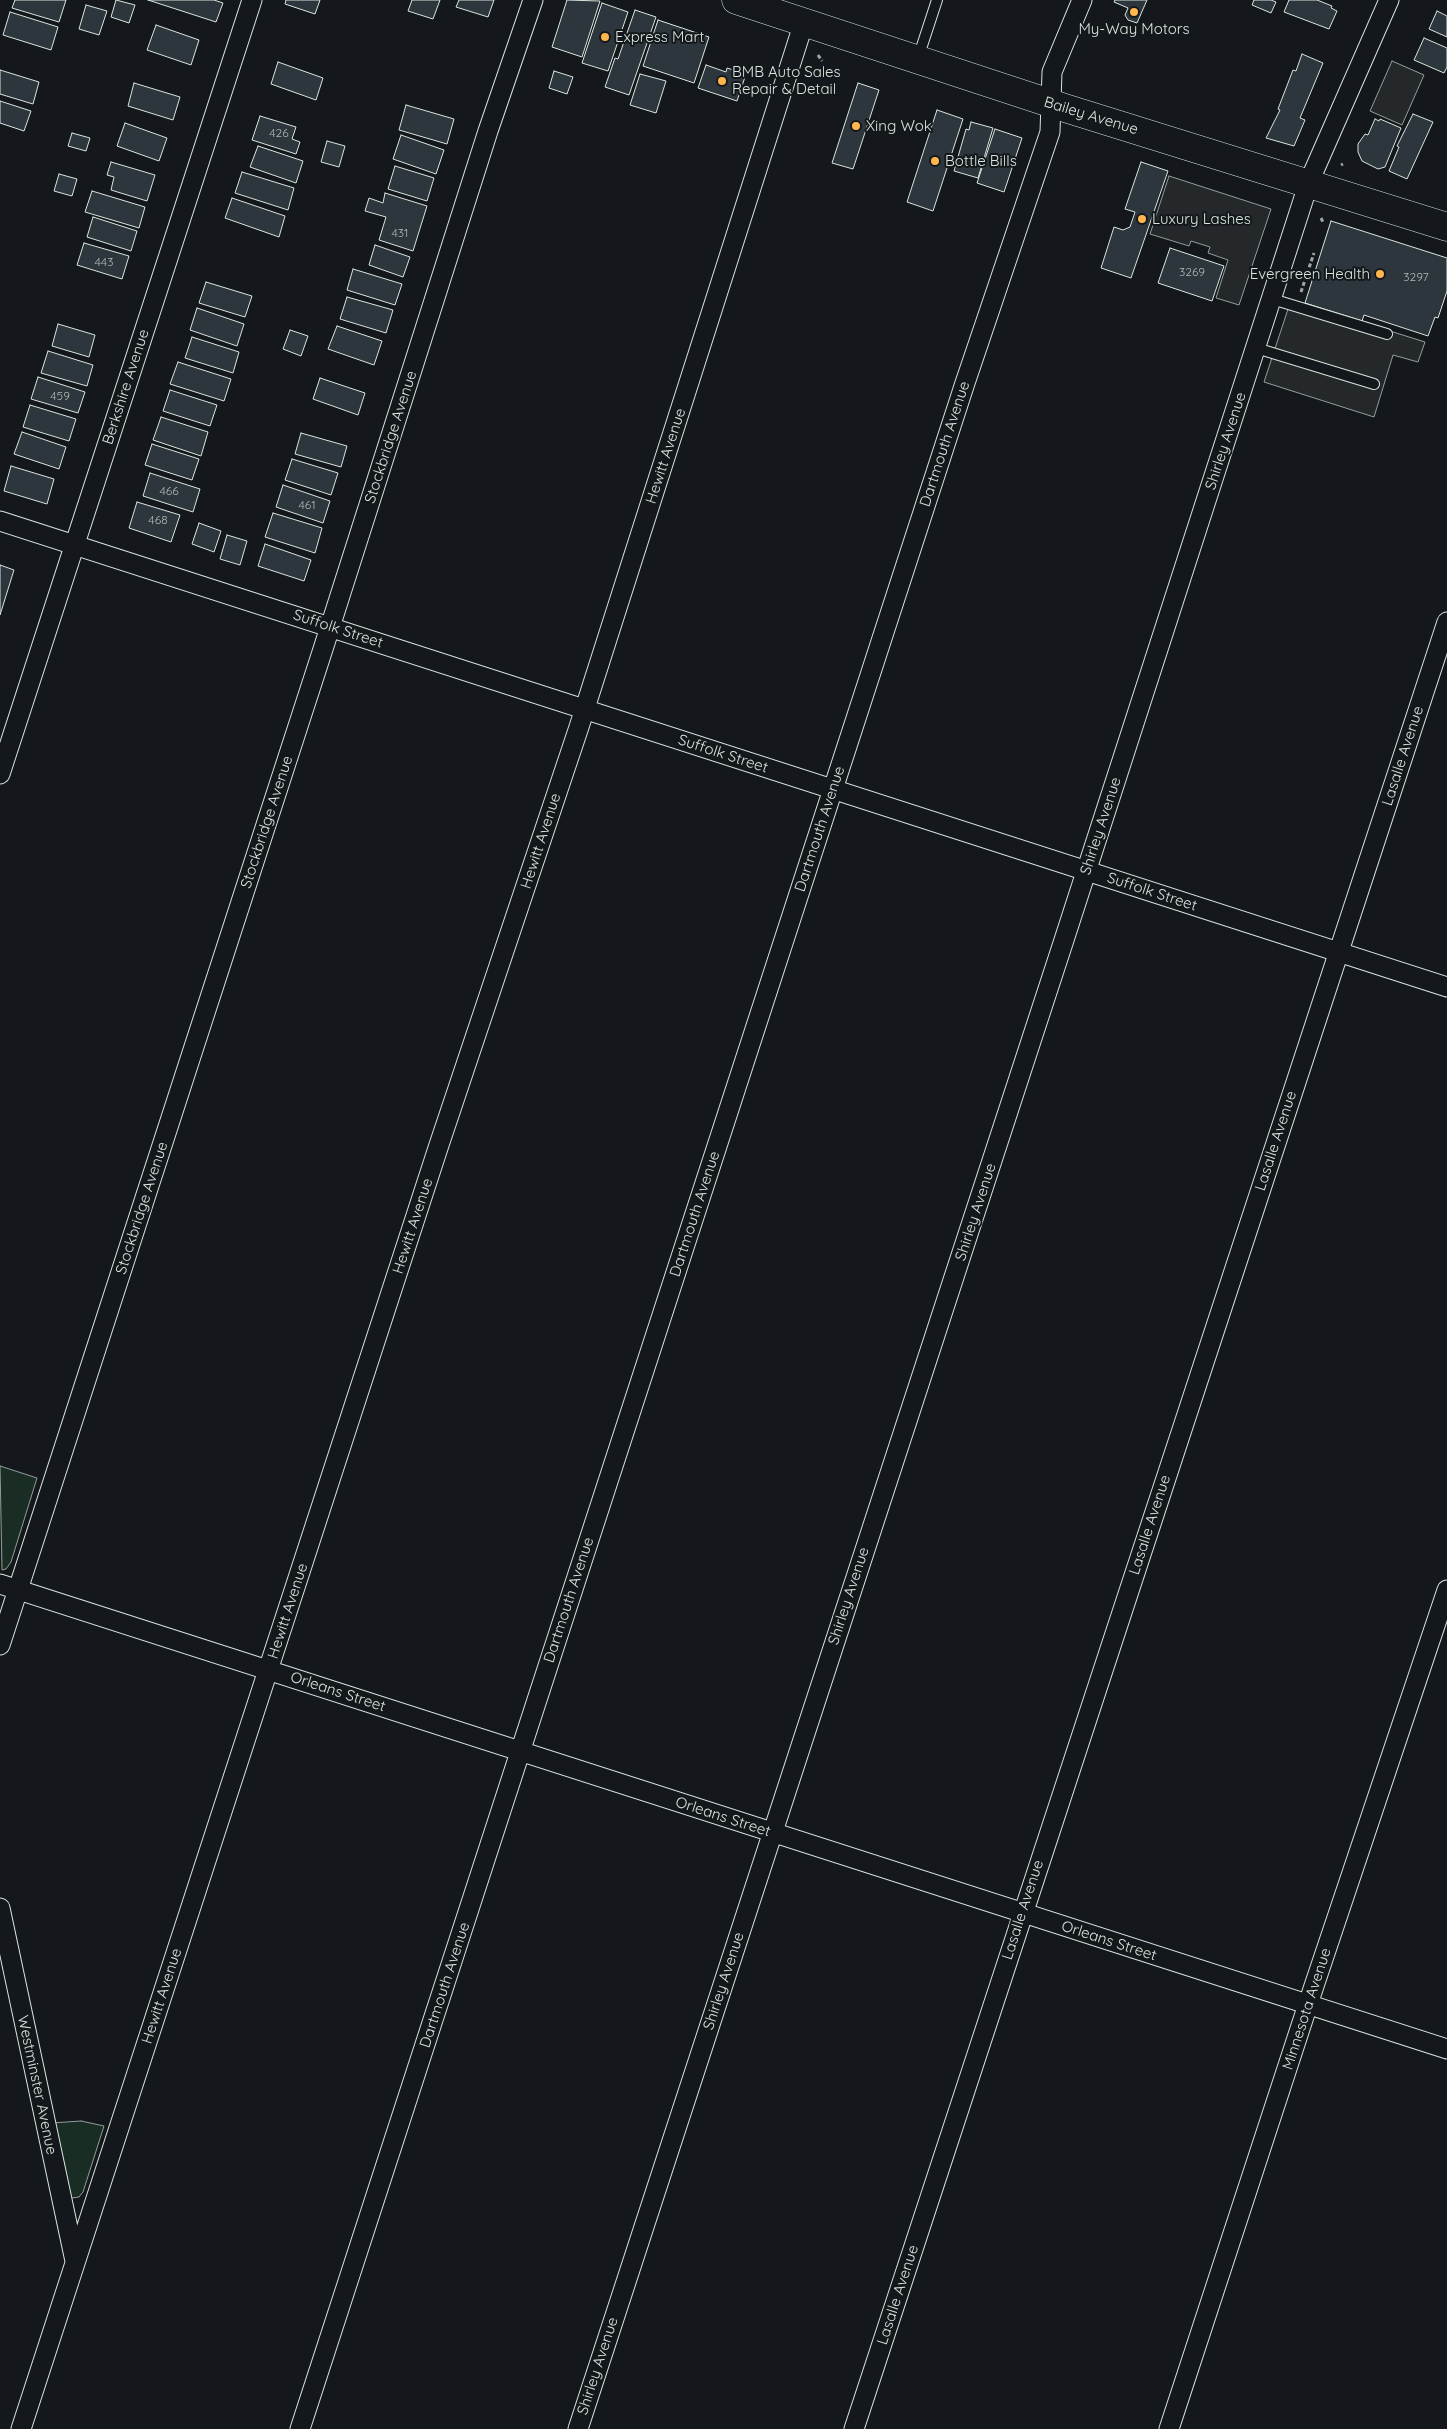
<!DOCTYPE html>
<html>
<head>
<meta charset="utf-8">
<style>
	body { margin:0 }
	canvas { display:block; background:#14181c }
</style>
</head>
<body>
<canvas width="1447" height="2429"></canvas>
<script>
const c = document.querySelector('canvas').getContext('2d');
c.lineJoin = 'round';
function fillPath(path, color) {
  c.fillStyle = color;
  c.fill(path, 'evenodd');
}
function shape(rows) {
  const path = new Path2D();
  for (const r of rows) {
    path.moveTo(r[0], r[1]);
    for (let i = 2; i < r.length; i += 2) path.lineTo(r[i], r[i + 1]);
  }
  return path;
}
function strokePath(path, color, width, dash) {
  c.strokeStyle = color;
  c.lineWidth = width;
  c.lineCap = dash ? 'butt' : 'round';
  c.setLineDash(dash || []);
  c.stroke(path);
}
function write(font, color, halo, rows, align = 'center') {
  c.font = font + ' Quicksand,sans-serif';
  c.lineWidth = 4;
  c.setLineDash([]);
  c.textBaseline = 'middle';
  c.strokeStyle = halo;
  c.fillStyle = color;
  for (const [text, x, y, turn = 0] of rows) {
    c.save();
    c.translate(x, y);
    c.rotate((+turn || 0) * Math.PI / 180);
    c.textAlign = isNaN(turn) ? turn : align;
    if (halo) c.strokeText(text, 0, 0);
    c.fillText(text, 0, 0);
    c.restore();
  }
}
const green = shape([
	[0,1466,37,1478,11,1562,6,1569,2,1570,0,1466],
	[81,2121,104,2126,83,2192,79,2197,72,2198,68,2196,51,2123,81,2121]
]);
const parking = shape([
	[1392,61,1424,75,1402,125,1370,111,1392,61],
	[1169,176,1271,209,1239,305,1216,298,1228,260,1208,253,1210,247,1191,241,1189,246,1150,234,1169,176],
	[1291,300,1425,342,1418,362,1393,355,1374,417,1264,382,1291,300]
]);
const building = shape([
	[15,0,66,0,59,22,12,8,15,0],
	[116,0,135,5,129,23,111,17,116,0],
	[148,0,214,0,223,3,216,22,148,0],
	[286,0,320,0,315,14,285,4,286,0],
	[412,0,440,0,433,19,408,11,412,0],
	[459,0,494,0,488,17,456,7,459,0],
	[567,0,600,1,582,57,552,47,567,0],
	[1115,0,1147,0,1137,23,1128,20,1125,15,1128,8,1114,2,1115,0],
	[1254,0,1271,0,1276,2,1271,13,1252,5,1254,0],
	[1289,0,1317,0,1332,6,1331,8,1337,11,1329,29,1284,12,1289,0],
	[602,3,628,12,608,71,582,63,602,3],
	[86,5,107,11,99,35,79,29,86,5],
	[635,10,656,17,629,95,605,87,615,58,618,59,635,10],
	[1437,11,1447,16,1447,37,1429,29,1437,11],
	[10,12,58,27,51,50,3,35,10,12],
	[658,20,709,37,694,83,643,66,658,20],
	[156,25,199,40,191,65,147,50,156,25],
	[1424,38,1447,48,1447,67,1444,73,1414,60,1424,38],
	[1302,54,1323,63,1300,118,1305,120,1294,146,1266,138,1280,110,1278,109,1293,70,1296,71,1302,54],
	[278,62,323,78,316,100,271,84,278,62],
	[706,65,726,72,727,68,746,74,737,101,698,88,706,65],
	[0,70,39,82,33,104,0,94,0,70],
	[554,71,573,77,567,94,549,88,554,71],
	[640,74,666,81,656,113,630,105,640,74],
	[134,83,180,97,173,120,128,106,134,83],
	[858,83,879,90,853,169,832,163,858,83],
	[0,101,31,111,24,131,0,123,0,101],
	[406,105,454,119,447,144,399,130,406,105],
	[937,110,963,119,933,211,907,202,937,110],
	[1413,114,1433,122,1407,179,1389,171,1399,147,1397,146,1413,114],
	[260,116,296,127,292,139,300,142,296,154,252,140,260,116],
	[1375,119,1379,121,1380,119,1401,128,1385,167,1378,169,1362,161,1358,152,1358,144,1365,134,1368,135,1375,119],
	[971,122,993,128,978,178,954,171,966,129,969,130,971,122],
	[125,123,167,138,159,161,117,146,125,123],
	[995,129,1022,138,1004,192,977,183,995,129],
	[72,133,90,138,86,151,68,146,72,133],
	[401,135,444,150,436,174,393,159,401,135],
	[327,141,345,146,339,167,321,162,327,141],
	[258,146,303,161,296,183,250,167,258,146],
	[111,162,155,175,147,201,111,190,114,177,107,175,111,162],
	[1141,162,1168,171,1131,278,1101,268,1114,227,1123,230,1130,227,1135,212,1125,209,1141,162],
	[395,166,434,178,427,201,388,189,395,166],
	[242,172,294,188,288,210,235,193,242,172],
	[59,174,77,179,72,196,54,191,59,174],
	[92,191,145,207,139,228,85,212,92,191],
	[385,193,427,206,413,251,379,240,386,217,365,211,369,198,383,203,385,193],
	[232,198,285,216,279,237,225,218,232,198],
	[93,217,137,231,131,251,87,237,93,217],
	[1331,221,1447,258,1447,291,1438,318,1435,317,1428,336,1364,315,1362,321,1305,303,1331,221],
	[84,243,129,256,122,279,77,265,84,243],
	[375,245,410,257,403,277,369,265,375,245],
	[1170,248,1224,266,1212,301,1158,283,1170,248],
	[353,269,402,284,395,305,347,290,353,269],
	[206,282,252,296,245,317,199,303,206,282],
	[347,297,393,310,386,333,340,319,347,297],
	[197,308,244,324,237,346,190,330,197,308],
	[58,324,95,335,89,357,52,346,58,324],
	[337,326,382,341,374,365,328,349,337,326],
	[290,330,308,336,301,356,283,349,290,330],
	[192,337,239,352,233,373,185,358,192,337],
	[48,351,93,365,87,386,41,373,48,351],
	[178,362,231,379,224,401,170,384,178,362],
	[38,377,85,392,78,413,31,399,38,377],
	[320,378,365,393,358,415,313,399,320,378],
	[170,390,217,405,210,426,163,411,170,390],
	[30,405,76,419,69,441,23,427,30,405],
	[161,417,208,432,201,456,153,440,161,417],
	[22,432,66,447,59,469,14,454,22,432],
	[301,433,347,446,341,467,295,454,301,433],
	[152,444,199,459,192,480,145,465,152,444],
	[292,459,338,473,331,495,285,480,292,459],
	[11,466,54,479,47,504,4,491,11,466],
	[150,473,200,489,193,512,143,496,150,473],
	[283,485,330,501,323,523,276,507,283,485],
	[137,502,180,515,171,542,129,528,137,502],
	[273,513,322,528,315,553,265,537,273,513],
	[199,523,221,531,214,552,192,544,199,523],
	[227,535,247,541,240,565,220,559,227,535],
	[265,544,311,560,304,581,258,566,265,544],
	[0,565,14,570,0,615,0,565]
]);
const path = shape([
	[818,55,822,61],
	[1341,165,1343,164],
	[1321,218,1323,222],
	[1301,292,1314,253]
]);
const lane = shape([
	[918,58,937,0],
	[1272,299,1387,334],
	[1256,348,1374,384]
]);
const street = shape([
	[0,521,1447,987],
	[0,774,252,0],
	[0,1584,1447,2049],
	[0,1645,324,646,488,131,533,0],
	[0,1908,75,2261],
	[21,2429,438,1148,579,727,804,22],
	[300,2429,965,383,1050,132,1052,72,1082,0],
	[578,2429,1064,940,1309,182,1389,0],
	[854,2429,1447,622],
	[1169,2429,1314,1986,1447,1590]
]);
const primary = shape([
	[736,0,1068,109,1447,227]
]);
const markers = [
	[1134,12,5,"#ffb74d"],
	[605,37,5,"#ffb74d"],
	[722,81,5,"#ffb74d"],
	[856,126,5,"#ffb74d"],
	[935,161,5,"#ffb74d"],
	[1142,219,5,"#ffb74d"],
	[1380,274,5,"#ffb74d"]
];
const numberNames = [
	["426",279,133],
	["431",400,233],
	["443",104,262],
	["3269",1192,272],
	["3297",1416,277],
	["459",60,396],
	["466",169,491],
	["461",307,505],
	["468",158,520]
];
const poiNames = [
	["My-Way Motors",1134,29,"center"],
	["Express Mart",615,37],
	["BMB Auto Sales",732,72],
	["Repair & Detail",732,89],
	["Xing Wok",866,126],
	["Bottle Bills",945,161],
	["Luxury Lashes",1152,219],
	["Evergreen Health",1370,274,"right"]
];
const streetNames = [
	["Bailey Avenue",1091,116,17],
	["Berkshire Avenue",126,387,-72],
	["Stockbridge Avenue",391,437,-72],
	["Shirley Avenue",1226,441,-72],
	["Dartmouth Avenue",945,444,-72],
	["Hewitt Avenue",666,456,-72],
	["Suffolk Street",338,629,18],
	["Suffolk Street",723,754,18],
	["Lasalle Avenue",1403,756,-72],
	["Stockbridge Avenue",267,822,-72],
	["Shirley Avenue",1101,826,-72],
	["Dartmouth Avenue",820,829,-72],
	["Hewitt Avenue",541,841,-72],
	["Suffolk Street",1152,892,18],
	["Lasalle Avenue",1276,1141,-72],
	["Stockbridge Avenue",142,1208,-72],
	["Shirley Avenue",976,1212,-72],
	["Dartmouth Avenue",695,1214,-72],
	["Hewitt Avenue",413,1226,-72],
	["Lasalle Avenue",1150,1525,-72],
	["Shirley Avenue",849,1596,-72],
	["Dartmouth Avenue",569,1600,-72],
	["Hewitt Avenue",288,1611,-72],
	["Orleans Street",338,1692,18],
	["Orleans Street",723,1817,18],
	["Lasalle Avenue",1023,1910,-72],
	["Orleans Street",1109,1941,18],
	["Shirley Avenue",724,1981,-72],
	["Dartmouth Avenue",445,1985,-72],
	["Hewitt Avenue",162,1996,-72],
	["Minnesota Avenue",1307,2009,-72],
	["Westminster Avenue",37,2085,78],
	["Lasalle Avenue",898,2295,-72],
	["Shirley Avenue",598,2366,-72]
];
fillPath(green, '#1a2d24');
strokePath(green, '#939e99', 1);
fillPath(parking, '#24282b');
strokePath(parking, '#939e99', 1);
fillPath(building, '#2c363c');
strokePath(building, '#d8e6dc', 1);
strokePath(lane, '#d8e6dc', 12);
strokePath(street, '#d8e6dc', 21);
strokePath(primary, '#d8e6dc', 29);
strokePath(path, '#9da8a2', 3, [4, 2.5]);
strokePath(lane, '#14181c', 10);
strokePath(street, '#14181c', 19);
strokePath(primary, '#14181c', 28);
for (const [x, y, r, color] of markers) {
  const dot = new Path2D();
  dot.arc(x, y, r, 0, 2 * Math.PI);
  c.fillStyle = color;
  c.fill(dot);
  strokePath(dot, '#14181c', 2);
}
write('12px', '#adbab4', null, numberNames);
write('15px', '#d8e6dc', '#14181c', poiNames, 'left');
write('15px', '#d8e6dc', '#14181c', streetNames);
</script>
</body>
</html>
